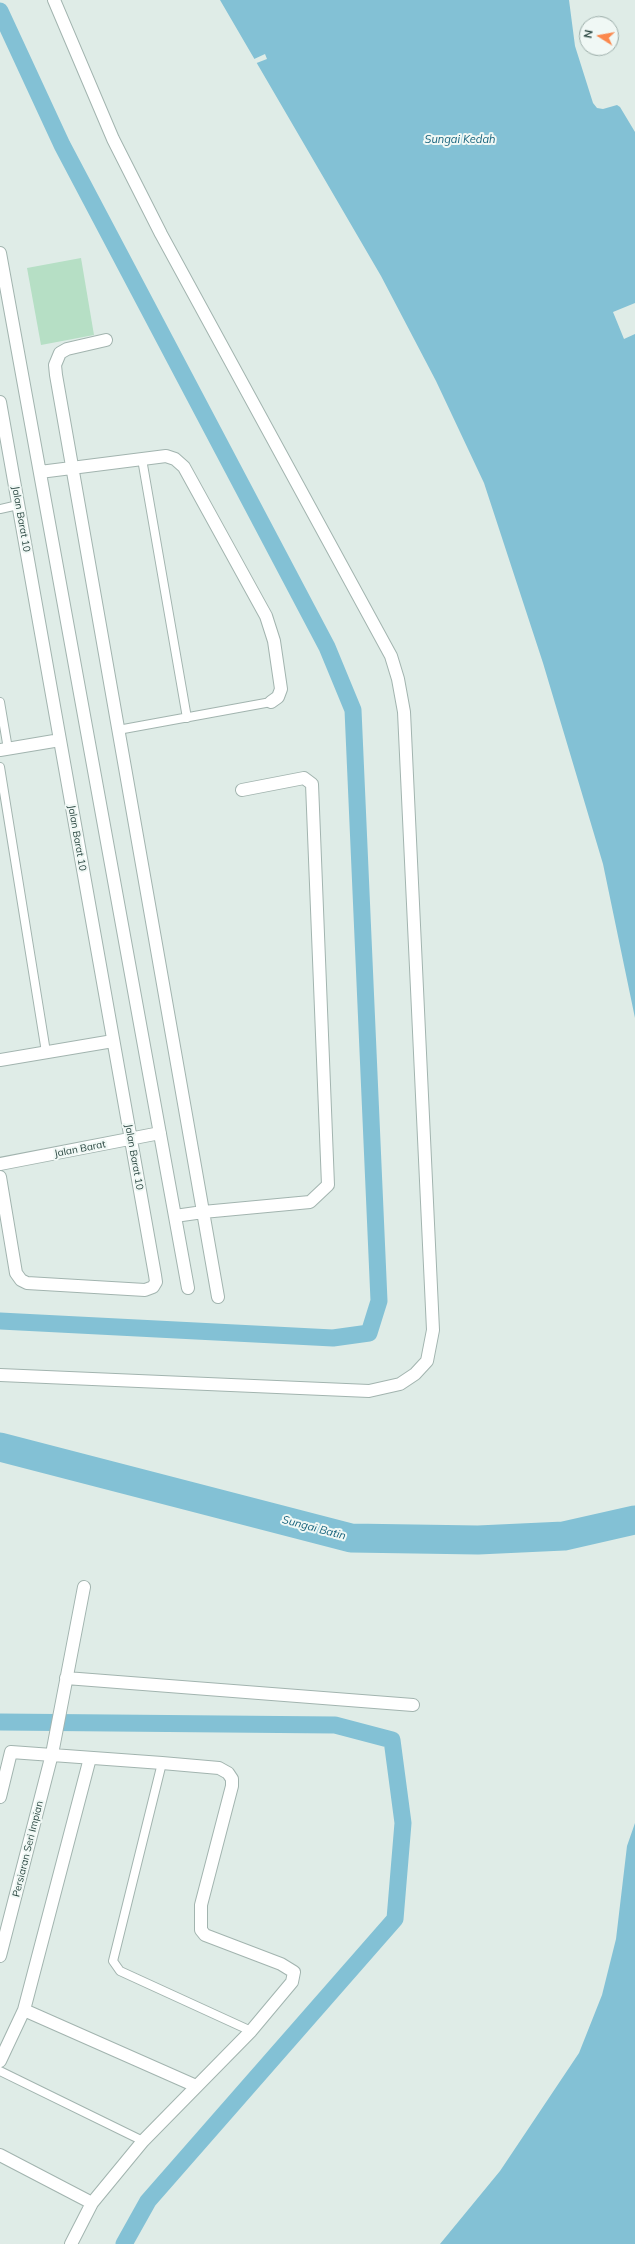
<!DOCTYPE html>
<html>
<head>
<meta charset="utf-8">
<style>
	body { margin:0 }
	#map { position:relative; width:635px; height:2244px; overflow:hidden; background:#dfece7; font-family:Mulish,sans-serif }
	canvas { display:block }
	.north { position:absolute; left:579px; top:16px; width:40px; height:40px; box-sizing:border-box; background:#f0f8f5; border:1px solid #9cada9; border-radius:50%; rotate:281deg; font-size:11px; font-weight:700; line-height:16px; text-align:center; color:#1f3d37 }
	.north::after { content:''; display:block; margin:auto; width:14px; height:18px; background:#fb884d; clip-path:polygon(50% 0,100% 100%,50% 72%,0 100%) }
</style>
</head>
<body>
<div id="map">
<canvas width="635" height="2244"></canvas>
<div class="north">N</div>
</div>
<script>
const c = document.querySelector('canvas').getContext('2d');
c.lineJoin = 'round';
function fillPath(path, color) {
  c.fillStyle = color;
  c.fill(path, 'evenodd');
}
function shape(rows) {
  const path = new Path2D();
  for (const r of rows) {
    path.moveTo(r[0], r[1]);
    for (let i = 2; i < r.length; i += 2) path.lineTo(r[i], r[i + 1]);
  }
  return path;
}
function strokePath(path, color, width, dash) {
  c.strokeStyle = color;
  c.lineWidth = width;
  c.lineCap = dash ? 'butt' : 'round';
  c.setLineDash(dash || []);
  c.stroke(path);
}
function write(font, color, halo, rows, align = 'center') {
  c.font = font + ' Mulish,sans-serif';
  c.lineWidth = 4;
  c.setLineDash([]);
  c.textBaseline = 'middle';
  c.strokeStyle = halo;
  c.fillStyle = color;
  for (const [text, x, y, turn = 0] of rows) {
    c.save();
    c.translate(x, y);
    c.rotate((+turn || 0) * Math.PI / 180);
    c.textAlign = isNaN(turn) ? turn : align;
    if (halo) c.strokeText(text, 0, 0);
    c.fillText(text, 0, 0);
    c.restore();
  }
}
const green = shape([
	[81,258,94,335,41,345,27,268]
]);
const water = shape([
	[220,0,569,0,575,46,593,103,597,108,603,109,617,105,620,107,635,132,635,1018,603,864,543,663,484,483,436,381,381,276],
	[635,1823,635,2244,440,2244,500,2171,579,2053,602,1995,616,1939,627,1846]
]);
const pier = shape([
	[265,54,267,59,254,64,252,60],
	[635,303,635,334,624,339,613,312]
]);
const canal = shape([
	[0,11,62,145,327,647,353,710,379,1301,369,1333,333,1338,0,1321],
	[0,1722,335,1725,392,1740,403,1823,395,1919,148,2201,124,2244]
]);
const river = shape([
	[0,1447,351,1538,478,1540,564,1536,635,1520]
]);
const service = shape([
	[142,459,187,718],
	[0,509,18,505],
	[0,702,8,749],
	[118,730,271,702],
	[0,767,46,1052],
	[162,1763,113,1961,120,1971,251,2031],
	[0,2071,143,2141]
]);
const minor = shape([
	[0,253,188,1288],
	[106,340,67,349,60,353,55,365,56,375,218,1297],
	[0,402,155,1275,156,1282,153,1287,145,1290,27,1283,21,1280,16,1273,0,1177],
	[40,472,166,456,175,459,184,467,266,616,274,641,281,689,278,697,271,702],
	[0,750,60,740],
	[0,1060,113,1041],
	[0,1164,160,1133],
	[175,1216,203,1212,310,1202,328,1185,312,784,304,778,242,790],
	[0,1375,369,1391,400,1384,415,1374,427,1361,433,1330,404,712,398,679,391,656,161,234,113,139,54,0],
	[66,1678,413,1705],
	[0,1797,11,1752,162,1763,219,1768,228,1773,232,1779,232,1786,201,1905,201,1930,205,1935,281,1964,294,1972,292,1982,251,2031,143,2141,92,2203,71,2244],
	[0,1956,52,1754,84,1587],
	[24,2010,196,2086],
	[0,2061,24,2010,90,1758],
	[0,2155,92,2203]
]);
const streetNames = [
	["Jalan Barat 10",21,519,80],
	["Jalan Barat 10",77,838,80],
	["Jalan Barat",80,1149,-11],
	["Jalan Barat 10",134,1157,80],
	["Persiaran Seri Impian",28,1849,-76]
];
const waterNames = [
	["Sungai Kedah",460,140],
	["Sungai Batin",314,1528,15]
];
fillPath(green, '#b6dfc5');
fillPath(water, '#83c1d5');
fillPath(pier, '#dfece7');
strokePath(canal, '#83c1d5', 17);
strokePath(river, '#83c1d5', 29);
strokePath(service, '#a2b4af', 10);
strokePath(minor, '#a2b4af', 14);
strokePath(service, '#fff', 8);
strokePath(minor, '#fff', 12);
write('10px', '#1f3d37', '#f0f8f5', streetNames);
write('italic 11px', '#15627c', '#f0f8f5', waterNames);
</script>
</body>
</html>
